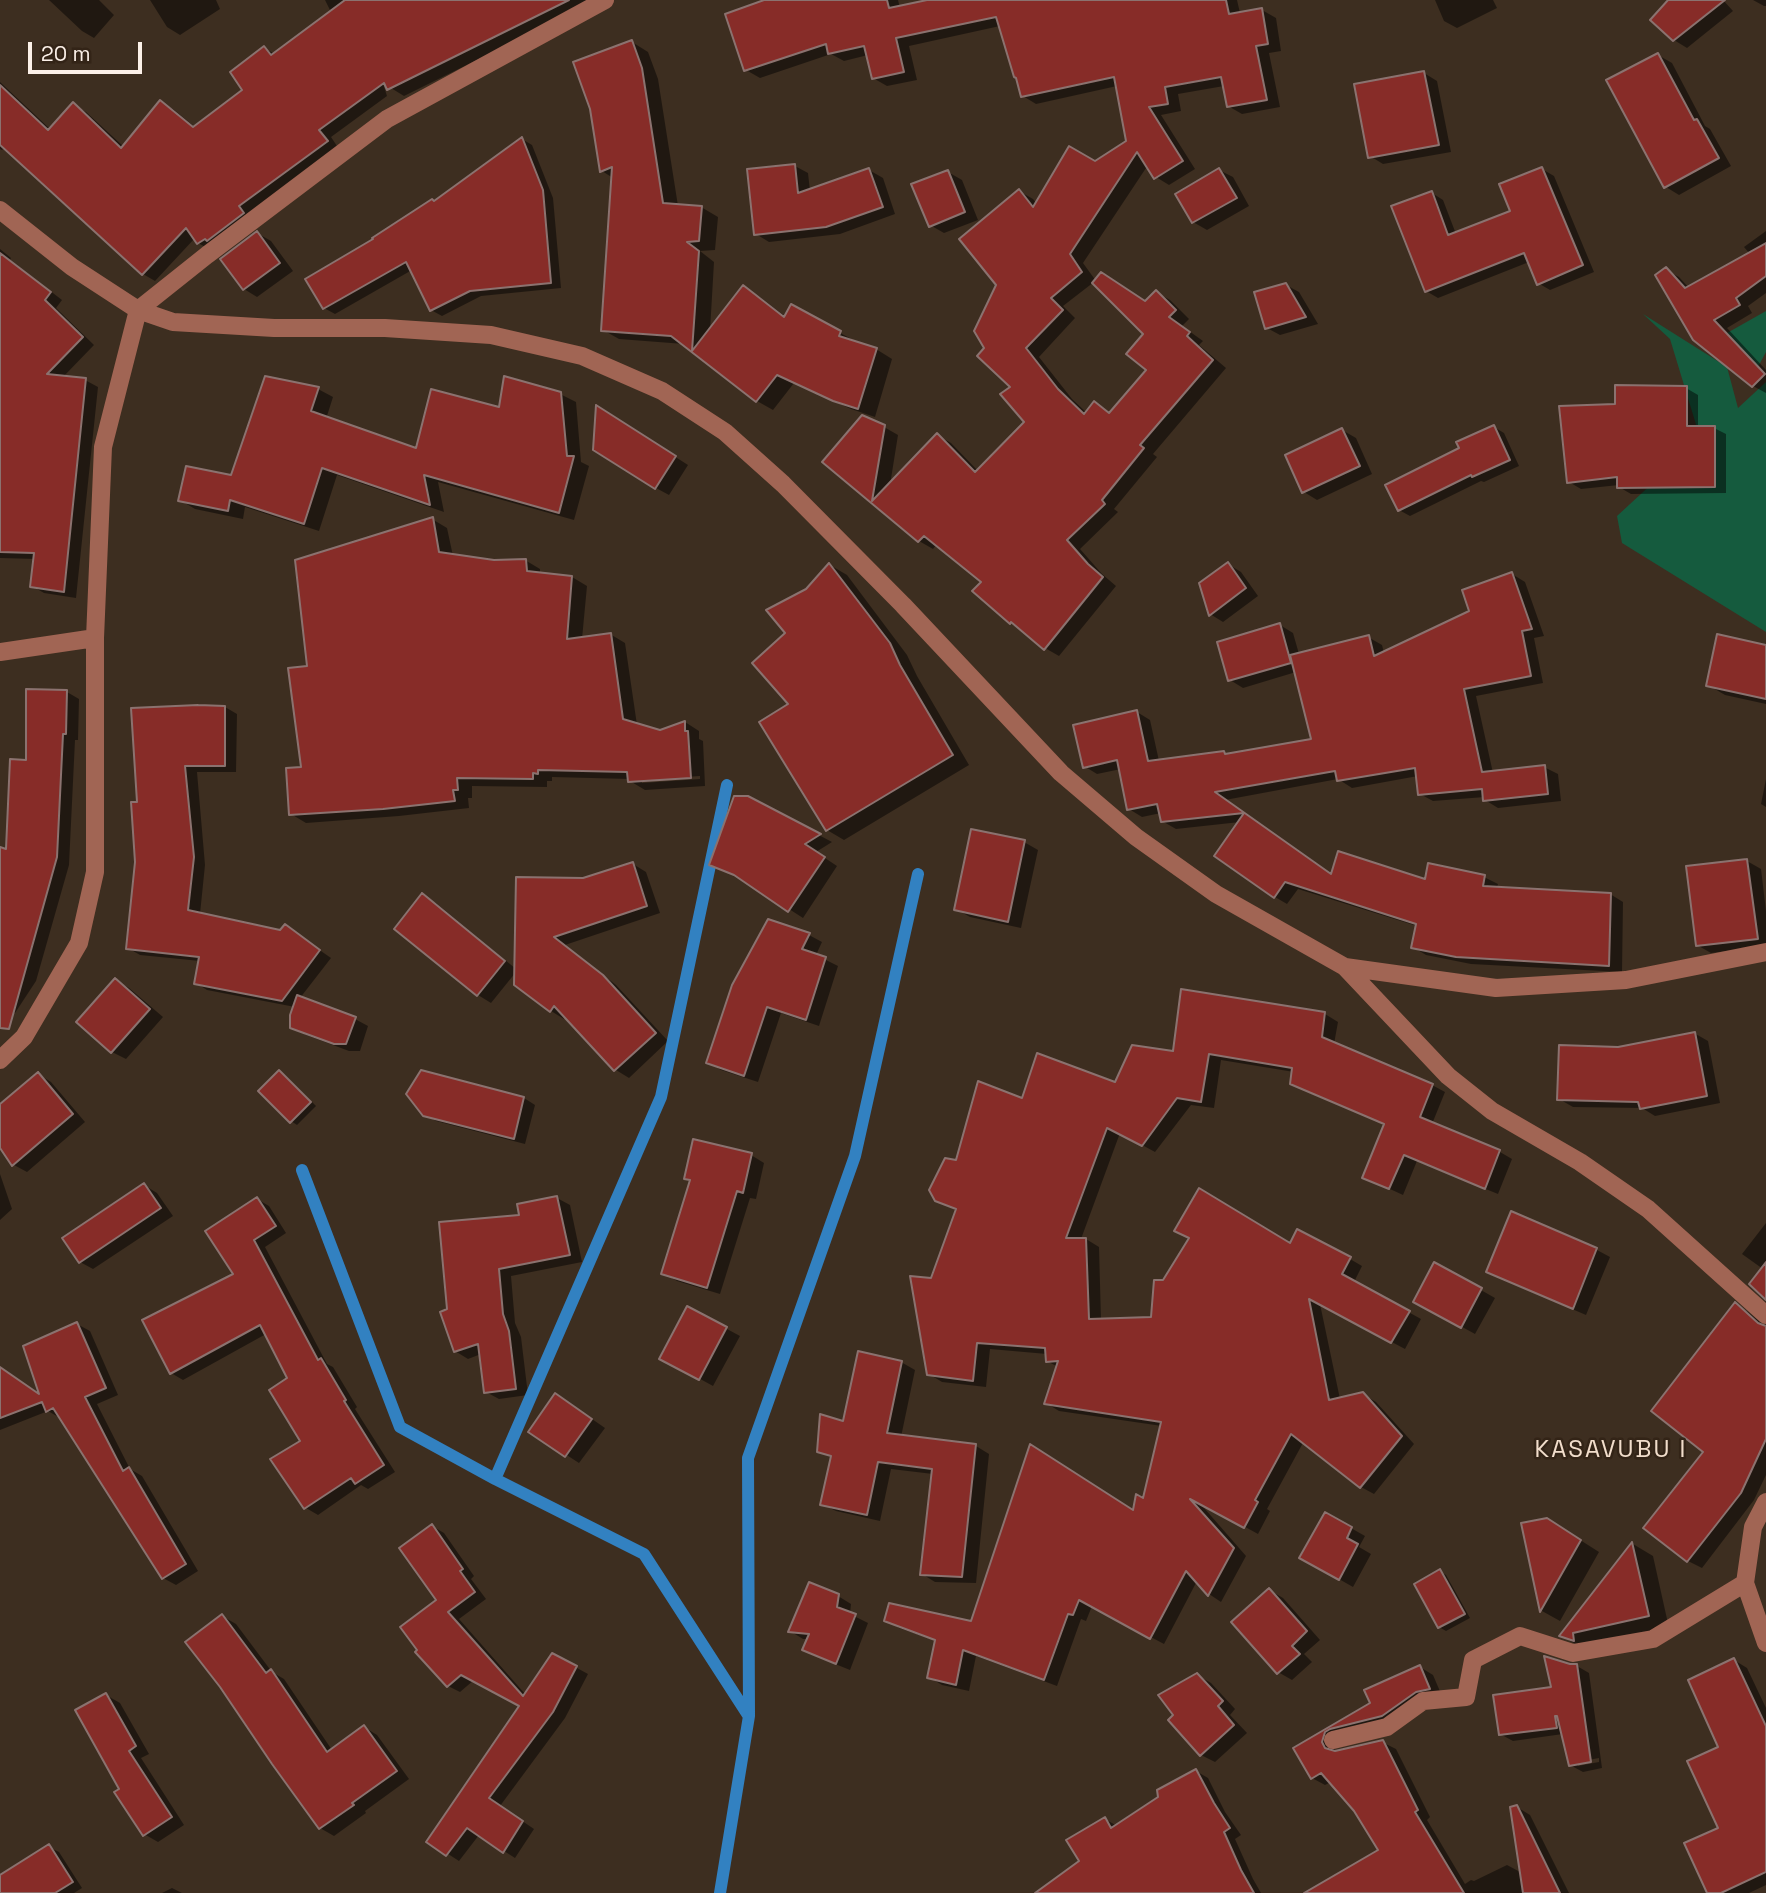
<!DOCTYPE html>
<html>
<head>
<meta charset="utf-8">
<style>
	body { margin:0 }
	#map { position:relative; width:1766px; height:1893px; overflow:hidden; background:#3d2e20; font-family:"Space Grotesk",sans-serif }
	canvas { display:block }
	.scale { position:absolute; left:28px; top:42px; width:114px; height:32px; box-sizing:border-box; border:4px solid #fcf1e9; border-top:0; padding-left:9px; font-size:21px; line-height:24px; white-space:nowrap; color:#fcf1e9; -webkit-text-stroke:5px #332417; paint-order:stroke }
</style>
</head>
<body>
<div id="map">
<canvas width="1766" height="1893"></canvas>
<div class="scale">20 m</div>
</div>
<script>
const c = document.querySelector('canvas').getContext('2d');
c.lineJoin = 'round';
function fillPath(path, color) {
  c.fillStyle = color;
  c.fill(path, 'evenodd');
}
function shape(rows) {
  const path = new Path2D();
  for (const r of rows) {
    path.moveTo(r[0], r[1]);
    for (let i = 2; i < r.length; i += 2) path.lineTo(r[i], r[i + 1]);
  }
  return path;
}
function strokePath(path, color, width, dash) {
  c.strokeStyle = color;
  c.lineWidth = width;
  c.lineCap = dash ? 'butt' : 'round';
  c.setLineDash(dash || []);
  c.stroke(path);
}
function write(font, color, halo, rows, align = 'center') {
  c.font = font + ' "Space Grotesk",sans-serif';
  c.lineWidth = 5;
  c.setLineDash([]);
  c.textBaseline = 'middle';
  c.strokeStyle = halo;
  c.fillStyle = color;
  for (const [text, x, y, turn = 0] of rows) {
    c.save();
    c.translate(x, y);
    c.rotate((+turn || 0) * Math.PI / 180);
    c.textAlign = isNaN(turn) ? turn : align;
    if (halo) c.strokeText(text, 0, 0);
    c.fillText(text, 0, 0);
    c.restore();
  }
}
const green = shape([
	[1766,311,1766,352,1759,365,1751,373,1727,333],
	[1643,314,1727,367,1738,408,1766,382,1766,632,1622,543,1617,516,1656,480,1715,487,1670,339]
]);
const shadow = shape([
	[49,0,99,0,114,15,94,38,82,31],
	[150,0,216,0,220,9,180,35,167,27],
	[325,0,356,0,387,96,331,137,339,149,211,250,198,243,195,238,155,281,143,274,5,147,2,150,0,149,0,82,50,129,73,105,86,112,124,147,160,102,173,109,195,127,245,90,264,48,275,54,331,12],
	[387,0,596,0,596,1,404,96,391,88],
	[770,0,898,0,900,8,936,0,1237,0,1240,13,1262,10,1276,18,1281,51,1269,53,1280,107,1242,114,1228,106,1224,86,1178,94,1181,111,1161,115,1195,169,1169,185,1156,177,1148,165,1083,263,1096,281,1146,302,1156,292,1170,300,1189,319,1182,326,1203,341,1199,345,1226,368,1153,454,1157,457,1114,509,1118,512,1080,549,1102,574,1116,586,1059,656,1045,648,1021,628,1011,622,984,582,937,544,933,549,919,541,824,462,884,427,898,435,890,485,937,435,951,443,978,471,1026,422,1012,387,987,349,998,285,1019,191,1033,199,1037,204,1128,142,1117,86,1036,104,1023,96,1000,26,909,46,917,80,887,86,873,78,868,55,844,61,831,54,760,78,746,70],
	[1094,282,1145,334,1149,370,1111,414,1094,403,1087,413,1072,399,1039,357,1075,318,1063,306],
	[1435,0,1493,0,1497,8,1457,28,1444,21],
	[1671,0,1723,0,1733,11,1687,48,1674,40],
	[1753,0,1766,0,1766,6,1764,6],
	[632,42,648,52,658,79,678,206,701,207,718,217,715,250,700,251,714,262,710,331,743,287,760,297,786,317,792,307,857,342,876,349,892,359,875,417,851,409,794,383,773,410,757,401,684,344,619,339,603,330,613,178,602,171],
	[1658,55,1672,63,1705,126,1710,129,1731,166,1679,195,1666,187],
	[1424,73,1437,81,1451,152,1383,164,1370,156],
	[522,139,532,145,553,198,561,288,481,296,442,316,431,310,412,270,335,314,324,308,435,203],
	[795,166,808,173,810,191,869,170,883,178,895,214,840,234,769,242,756,234],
	[1542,169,1554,176,1594,272,1550,290,1538,283,1529,262,1438,298,1426,291,1432,193,1443,200,1456,234,1512,212],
	[1219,170,1233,177,1249,206,1207,230,1193,222],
	[948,172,962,180,978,220,944,233,930,225],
	[1766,231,1766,293,1748,306,1752,313,1727,328,1766,370,1766,393,1753,386,1666,270,1679,277,1689,288,1750,254,1744,247],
	[257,233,271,241,293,271,257,297,244,289],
	[0,249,11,258,10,260,62,300,56,308,94,345,63,377,85,380,98,387,76,598,44,593,32,586,36,559,0,558],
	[1286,285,1299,292,1318,324,1280,335,1267,328],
	[1686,388,1698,395,1698,428,1714,428,1726,434,1726,493,1631,494,1619,487,1619,485,1581,489,1569,482,1617,406],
	[318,389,333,397,326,419,417,450,500,409,560,394,576,402,581,462,589,466,574,520,438,482,444,512,337,475,319,531,245,507,243,519,195,509,180,500,232,477],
	[610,415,688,465,669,495,656,488],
	[1494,427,1504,433,1519,466,1484,482,1481,481,1410,516,1399,510,1461,449],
	[1342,430,1356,438,1372,474,1317,500,1304,492],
	[432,519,447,528,453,556,494,562,525,560,540,569,540,574,572,577,587,586,582,639,610,634,625,643,637,725,660,732,685,722,699,731,699,739,703,741,705,786,645,790,630,781,630,779,552,777,552,781,547,781,547,787,472,786,472,798,468,798,469,808,399,816,306,823,291,814,303,769,308,668],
	[700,776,700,779,642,783,642,780],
	[1228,564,1241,572,1258,596,1223,622,1210,614],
	[830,565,847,575,907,655,917,676,969,765,844,840,827,830,791,704,788,633,807,590],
	[1512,574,1525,582,1544,636,1534,638,1543,683,1476,696,1493,773,1544,767,1558,774,1561,801,1498,808,1485,800,1485,797,1433,801,1420,794,1418,776,1352,788,1338,779,1225,800,1333,876,1426,881,1484,877,1498,884,1497,888,1610,894,1623,902,1622,972,1471,964,1426,955,1413,947,1417,926,1298,889,1287,904,1275,897,1240,822,1176,829,1162,821,1161,813,1142,817,1129,809,1121,769,1097,774,1084,766,1137,712,1150,720,1159,761,1224,753,1228,755,1313,741,1296,672,1243,688,1230,680,1280,625,1293,633,1299,654,1368,637,1382,645,1384,653,1471,612],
	[1766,646,1766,704,1725,695,1708,685],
	[67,692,79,699,78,740,75,740,69,865,36,981,15,1013,0,1004,0,886,27,762],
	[225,707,237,714,236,772,197,772,205,865,200,914,281,932,285,926,331,958,300,998,355,1019,368,1026,360,1051,349,1051,306,1035,292,1027,295,1007,207,990,196,983,200,961,140,955,128,948,137,862,139,803],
	[1766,779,1766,807,1761,804],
	[747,797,832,842,816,852,837,866,803,918,744,880,711,864],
	[1024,842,1038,850,1021,928,970,917,956,909],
	[1747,861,1761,869,1766,911,1766,946,1711,953,1697,945],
	[633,864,646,872,660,913,565,945,616,985,668,1041,629,1078,616,1070,566,1016,564,1019,551,1011,516,972,491,1003,478,995,423,896,436,903,516,969,583,880],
	[809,935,822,942,816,955,838,966,819,1026,781,1013,758,1082,721,1070,708,1062],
	[115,980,129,988,163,1017,126,1059,112,1052,78,1022],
	[1182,991,1325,1014,1338,1022,1334,1044,1432,1085,1445,1092,1432,1124,1500,1152,1512,1159,1498,1194,1417,1161,1403,1195,1364,1177,1386,1125,1305,1091,1292,1083,1294,1072,1221,1060,1214,1108,1191,1105,1155,1152,1120,1133,1081,1239,1086,1239,1099,1247,1101,1320,1153,1319,1163,1282,1191,1239,1176,1231,1290,1245,1350,1259,1362,1266,1354,1282,1421,1319,1405,1349,1320,1304,1340,1399,1363,1394,1376,1402,1414,1444,1374,1494,1361,1487,1304,1441,1267,1509,1270,1511,1258,1534,1198,1501,1246,1556,1221,1602,1209,1594,1197,1581,1164,1644,1092,1606,1086,1621,1081,1619,1057,1686,976,1656,969,1691,942,1685,929,1677,937,1641,899,1628,886,1620,972,1623,1134,1512,1144,1501,1162,1426,1059,1411,1046,1403,1058,1367,1047,1361,1047,1354,990,1349,986,1387,942,1382,929,1374,933,1280,958,1211,936,1200,957,1162,1023,1100,1116,1084,1174,1053],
	[1694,1033,1708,1041,1720,1103,1655,1116,1642,1108,1573,1107,1559,1099,1619,1048],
	[279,1072,285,1075,316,1106,297,1125,291,1121],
	[38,1074,51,1082,85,1122,27,1172,14,1165,0,1145,0,1106],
	[524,1098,535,1105,525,1144,436,1121,424,1114],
	[751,1155,764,1163,756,1199,750,1198,720,1294,677,1281,663,1273,691,1181,686,1178],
	[0,1174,12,1209,0,1220],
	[144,1185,157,1193,173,1216,93,1269,80,1262],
	[557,1198,570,1205,582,1262,511,1276,515,1323,521,1337,528,1395,499,1399,486,1392,481,1354,468,1359,455,1351,521,1217],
	[257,1199,269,1206,286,1233,265,1247,327,1364,333,1367,357,1407,355,1409,395,1472,368,1489,361,1485,318,1515,306,1508,272,1460,303,1442,289,1379,266,1334,183,1380,171,1373,236,1275],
	[1512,1214,1597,1250,1610,1257,1586,1315,1502,1279,1488,1271],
	[1766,1223,1766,1297,1763,1269,1742,1254],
	[1435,1264,1495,1298,1475,1334,1415,1301],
	[1735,1305,1748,1312,1766,1327,1766,1475,1754,1500,1702,1568,1688,1561,1646,1528,1705,1452],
	[688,1308,740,1336,713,1386,662,1358],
	[77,1324,90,1331,118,1395,97,1404,130,1469,142,1476,198,1571,176,1585,163,1578,60,1418,48,1411,0,1430,0,1367,42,1396],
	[901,1362,915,1370,901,1437,976,1446,989,1454,976,1583,935,1582,922,1574,933,1474,891,1469,880,1521,836,1511,822,1504,832,1458,819,1451],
	[569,1403,605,1428,579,1463,531,1432],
	[1326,1514,1365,1536,1359,1547,1371,1554,1353,1587,1302,1558],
	[1523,1525,1566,1531,1599,1552,1560,1621,1542,1611],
	[432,1526,444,1533,474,1576,471,1579,486,1599,459,1619,526,1695,553,1655,588,1674,565,1718,500,1806,534,1829,515,1858,479,1835,459,1861,428,1841,521,1706,474,1680,460,1692,448,1686],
	[1633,1544,1653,1556,1669,1628,1581,1647,1561,1636],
	[1440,1571,1446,1575,1470,1618,1446,1631,1439,1627],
	[1269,1590,1283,1598,1320,1640,1304,1654,1312,1662,1292,1680,1278,1672],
	[838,1596,851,1604,850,1614,868,1623,850,1670,818,1657,804,1650,808,1639,803,1639,790,1631],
	[222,1616,236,1624,272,1672,284,1679,332,1750,364,1727,377,1735,409,1779,365,1811,366,1813,334,1836,320,1828],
	[1734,1660,1747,1668,1766,1708,1766,1885,1749,1893,1709,1893,1720,1828,1720,1747],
	[1569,1666,1577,1666,1589,1673,1602,1768,1583,1772,1570,1765,1563,1734,1513,1741,1500,1734,1553,1688],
	[1599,1758,1599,1762,1578,1766,1578,1762],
	[1420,1667,1433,1675,1442,1696,1335,1744,1335,1753,1382,1742,1396,1749,1430,1817,1427,1820,1465,1884,1471,1880,1474,1881,1507,1865,1522,1873,1517,1807,1530,1815,1569,1893,1308,1893,1380,1851,1356,1810,1331,1782,1325,1785,1312,1778,1295,1749,1372,1704],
	[1197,1675,1211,1683,1235,1709,1230,1715,1247,1733,1215,1762,1201,1755],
	[106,1695,120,1703,149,1754,141,1758,184,1825,158,1842,144,1834,121,1789],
	[1196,1771,1208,1778,1225,1812,1241,1835,1235,1839,1253,1879,1261,1893,1038,1893,1081,1862,1105,1819,1117,1826],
	[49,1847,59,1852,82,1888,74,1893,0,1893,0,1875],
	[172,1888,182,1893,162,1893]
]);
const stream = shape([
	[302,1170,400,1427,495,1479,644,1554,748,1715],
	[495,1479,661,1097,727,785],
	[720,1893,749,1716,748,1458,855,1156,918,874]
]);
const building = shape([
	[345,0,569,0,387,90,384,83,319,130,328,141,239,206,244,213,207,241,205,239,197,244,186,228,142,275,0,145,0,85,48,130,73,102,121,148,160,100,193,127,242,90,230,72,264,46,271,55,345,0],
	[764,0,887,0,889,8,927,0,1226,0,1229,14,1262,8,1268,44,1256,46,1267,100,1227,107,1221,77,1165,87,1168,104,1149,107,1183,161,1154,179,1137,152,1070,254,1082,272,1051,298,1063,310,1026,348,1058,389,1084,414,1094,401,1109,413,1146,370,1126,354,1143,334,1092,283,1101,272,1145,301,1156,290,1176,310,1169,317,1190,332,1187,336,1213,360,1140,445,1144,448,1102,500,1105,504,1067,540,1088,564,1103,577,1044,650,1011,622,1010,624,972,591,981,582,924,536,918,542,822,462,862,415,885,425,872,501,937,433,975,472,1024,422,1000,394,1010,387,977,356,984,348,974,331,996,285,959,239,1019,189,1033,207,1069,146,1095,161,1126,141,1114,77,1021,97,1016,78,1014,77,996,17,896,38,904,72,872,79,864,46,828,54,826,44,744,71,725,14,764,0],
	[1668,0,1725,0,1673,41,1650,20,1668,0],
	[632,40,642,68,663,203,702,206,699,241,687,242,699,251,692,351,743,285,784,317,791,304,841,331,839,336,877,348,858,409,833,401,777,375,756,402,671,336,601,331,612,167,600,172,590,109,573,62,632,40],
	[1658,53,1694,120,1697,119,1719,158,1664,188,1606,80,1658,53],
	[1424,71,1439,145,1368,158,1354,84,1424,71],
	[522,137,543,190,551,283,470,291,430,311,406,262,323,309,305,279,373,239,372,238,432,199,434,201,522,137],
	[795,164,798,193,869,168,883,207,826,227,754,235,747,169,795,164],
	[1542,167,1583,265,1537,285,1524,253,1425,292,1391,206,1432,191,1448,235,1510,211,1499,184,1542,167],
	[1219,168,1237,198,1192,223,1175,194,1219,168],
	[948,170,965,212,929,227,911,184,948,170],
	[257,231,280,263,243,290,220,259,257,231],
	[1766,243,1766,276,1736,298,1740,305,1714,320,1765,374,1752,387,1693,340,1655,275,1666,267,1685,288,1766,243],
	[0,253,51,292,45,300,83,337,47,374,86,378,64,592,30,587,34,553,0,552,0,253],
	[1286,283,1306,317,1265,329,1254,292,1286,283],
	[265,376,319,387,311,411,416,448,431,389,499,407,504,376,561,392,567,456,574,456,559,513,424,475,430,505,322,468,304,524,230,500,228,511,178,501,186,466,231,475,265,376],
	[1615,385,1687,386,1687,426,1715,426,1715,487,1617,488,1617,477,1567,483,1559,406,1615,404,1615,385],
	[596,405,676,456,655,489,593,450,596,405],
	[1494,425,1510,460,1472,477,1471,475,1398,511,1385,485,1459,448,1456,442,1494,425],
	[1342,428,1360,466,1302,493,1285,455,1342,428],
	[433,517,439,552,494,560,526,559,527,571,572,576,567,639,611,633,623,719,660,730,685,721,685,731,688,731,691,778,628,782,627,772,538,770,538,774,533,773,533,779,457,778,458,790,453,790,455,801,383,809,289,815,286,768,301,767,288,668,307,666,295,560,433,517],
	[1228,562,1246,588,1209,616,1199,583,1228,562],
	[829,563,890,643,900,665,953,755,826,831,759,722,788,704,752,663,785,633,766,610,806,589,829,563],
	[1512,572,1532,629,1522,631,1531,676,1464,689,1482,772,1545,765,1548,794,1483,801,1482,789,1418,795,1415,768,1337,781,1335,771,1215,792,1331,874,1338,851,1425,879,1428,863,1485,875,1483,886,1611,893,1609,966,1456,957,1411,948,1416,924,1285,882,1274,898,1214,856,1244,813,1161,822,1157,804,1127,810,1117,760,1083,768,1073,725,1137,710,1148,761,1224,751,1225,754,1311,739,1290,655,1369,635,1374,656,1469,611,1462,590,1512,572],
	[1280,623,1291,663,1228,681,1217,642,1280,623],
	[1717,634,1766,645,1766,699,1706,686,1717,634],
	[26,689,67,690,66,734,63,734,57,857,9,1029,0,1028,0,847,6,849,10,759,26,760,26,689],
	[198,705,225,706,225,766,185,766,194,857,188,910,280,930,285,924,320,950,282,1001,194,984,199,957,126,949,135,862,131,802,137,802,131,708,198,705],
	[734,796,748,796,821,834,805,844,825,857,788,912,734,875,709,865,734,796],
	[971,829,1025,840,1008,922,954,910,971,829],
	[1747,859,1758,939,1696,946,1686,866,1747,859],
	[633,862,647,906,554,937,603,975,656,1033,614,1071,554,1006,550,1012,514,985,516,877,583,878,633,862],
	[422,893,505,961,477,996,394,929,422,893],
	[768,919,810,933,802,949,826,957,806,1020,767,1007,744,1076,706,1063,732,985,768,919],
	[115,978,150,1009,111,1053,76,1022,115,978],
	[1181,989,1325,1012,1322,1037,1433,1084,1420,1117,1500,1150,1485,1189,1404,1155,1389,1189,1362,1178,1384,1124,1290,1084,1292,1068,1209,1054,1201,1102,1177,1098,1142,1146,1107,1128,1066,1238,1086,1238,1089,1319,1151,1317,1154,1280,1163,1280,1189,1238,1174,1231,1199,1188,1290,1243,1297,1229,1351,1257,1342,1274,1410,1311,1391,1343,1309,1299,1329,1400,1363,1392,1402,1436,1360,1488,1291,1434,1255,1500,1258,1502,1244,1528,1190,1499,1234,1548,1208,1596,1186,1571,1150,1639,1079,1600,1073,1615,1068,1614,1044,1680,963,1650,956,1685,927,1678,935,1640,884,1621,889,1603,971,1621,1030,1444,1133,1510,1136,1494,1143,1498,1161,1422,1044,1404,1058,1361,1046,1362,1045,1348,977,1343,973,1381,927,1375,910,1276,931,1278,956,1209,935,1201,929,1190,945,1158,956,1160,978,1081,1022,1098,1037,1053,1115,1082,1132,1045,1173,1051,1181,989],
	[297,995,356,1017,346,1044,334,1044,290,1028,290,1015,297,995],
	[1695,1032,1707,1096,1640,1109,1638,1102,1557,1100,1559,1045,1618,1047,1695,1032],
	[279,1070,311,1102,290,1123,258,1091,279,1070],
	[421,1070,524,1097,514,1139,423,1116,406,1094,421,1070],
	[38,1072,73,1114,12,1166,0,1148,0,1104,38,1072],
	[693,1139,752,1153,743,1193,737,1191,707,1288,661,1274,690,1180,684,1179,693,1139],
	[144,1183,161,1208,79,1263,62,1238,144,1183],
	[557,1196,570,1255,499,1269,503,1314,509,1331,516,1389,484,1393,478,1344,454,1352,440,1312,447,1309,439,1222,519,1215,517,1204,557,1196],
	[257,1197,276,1226,254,1240,318,1360,321,1358,346,1400,344,1401,384,1465,355,1484,351,1478,304,1509,270,1459,300,1441,269,1390,287,1378,260,1325,170,1374,142,1320,233,1274,205,1231,257,1197],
	[1511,1211,1597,1248,1573,1309,1486,1272,1511,1211],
	[1434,1262,1482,1288,1461,1328,1413,1302,1434,1262],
	[1766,1262,1766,1300,1749,1284,1766,1262],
	[1735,1302,1758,1323,1766,1326,1766,1439,1741,1493,1687,1562,1643,1528,1703,1452,1651,1411,1735,1302],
	[687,1306,727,1327,699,1380,659,1359,687,1306],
	[77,1322,106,1388,85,1397,123,1471,129,1467,186,1564,162,1579,53,1408,46,1412,42,1402,0,1418,0,1367,39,1394,23,1346,77,1322],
	[858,1351,902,1361,887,1433,976,1444,962,1577,920,1575,932,1469,878,1462,867,1515,820,1505,831,1456,817,1452,820,1414,843,1421,858,1351],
	[555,1393,592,1419,565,1457,528,1432,555,1393],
	[1325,1512,1352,1527,1347,1538,1358,1544,1339,1580,1299,1558,1325,1512],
	[1547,1518,1581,1540,1540,1612,1521,1523,1547,1518],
	[432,1524,463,1569,460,1571,475,1592,448,1612,523,1696,552,1653,577,1666,553,1712,489,1798,523,1821,503,1853,467,1828,446,1856,426,1842,519,1706,461,1675,447,1687,415,1652,417,1650,400,1627,436,1600,399,1548,432,1524],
	[1632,1542,1649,1616,1573,1633,1574,1641,1559,1636,1632,1542],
	[1440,1569,1465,1614,1438,1628,1414,1584,1440,1569],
	[809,1582,839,1594,837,1607,856,1614,836,1664,802,1650,809,1634,788,1632,809,1582],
	[1269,1588,1307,1631,1292,1646,1300,1654,1277,1674,1231,1622,1269,1588],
	[222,1614,266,1673,271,1669,327,1752,364,1725,397,1771,352,1803,354,1805,319,1829,272,1764,220,1687,185,1642,222,1614],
	[1544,1656,1570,1664,1577,1664,1591,1762,1569,1766,1557,1716,1555,1716,1557,1728,1499,1735,1493,1695,1551,1687,1544,1656],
	[1734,1658,1766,1726,1766,1872,1721,1893,1707,1893,1684,1843,1718,1828,1687,1761,1718,1747,1688,1680,1734,1658],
	[1420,1665,1430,1689,1416,1692,1382,1716,1330,1729,1325,1732,1322,1742,1325,1748,1335,1751,1383,1740,1418,1810,1415,1812,1464,1893,1304,1893,1378,1850,1354,1811,1321,1773,1311,1779,1293,1748,1370,1703,1364,1690,1420,1665],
	[1197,1673,1223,1701,1218,1706,1234,1725,1200,1756,1168,1720,1173,1715,1158,1695,1197,1673],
	[106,1693,136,1746,129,1751,172,1817,143,1836,114,1792,119,1789,75,1710,106,1693],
	[1196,1769,1214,1803,1230,1828,1224,1832,1241,1870,1254,1893,1035,1893,1079,1861,1066,1840,1105,1817,1111,1828,1158,1797,1157,1790,1196,1769],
	[1517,1805,1560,1893,1523,1893,1510,1807,1517,1805],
	[49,1844,73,1882,55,1893,0,1893,0,1875,49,1844]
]);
const street = shape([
	[0,210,72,267,138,310,173,322,274,328,385,328,491,335,582,356,662,391,725,432,783,484,903,605,1061,773,1136,837,1216,894,1345,967,1448,1076,1492,1111,1580,1162,1648,1209,1766,1315],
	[0,652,95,638],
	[1345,967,1496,988,1626,980,1766,952],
	[0,1060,24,1037,79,943,95,872,95,638,103,447,138,310,207,255,387,119,605,0],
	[1766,1502,1753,1527,1745,1583,1766,1643],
	[1333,1740,1387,1727,1423,1701,1466,1697,1473,1660,1520,1636,1573,1653,1653,1639,1745,1583]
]);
const neighbourhoodNames = [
	["KASAVUBU I",1611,1450]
];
fillPath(green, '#155b3e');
fillPath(shadow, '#0007');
strokePath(stream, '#3281c1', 12);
fillPath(building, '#872c28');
strokePath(building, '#8b726f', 2);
strokePath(street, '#a16554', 18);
c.letterSpacing = '2px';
write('24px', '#f1ddcb', '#332417', neighbourhoodNames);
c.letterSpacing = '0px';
</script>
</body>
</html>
